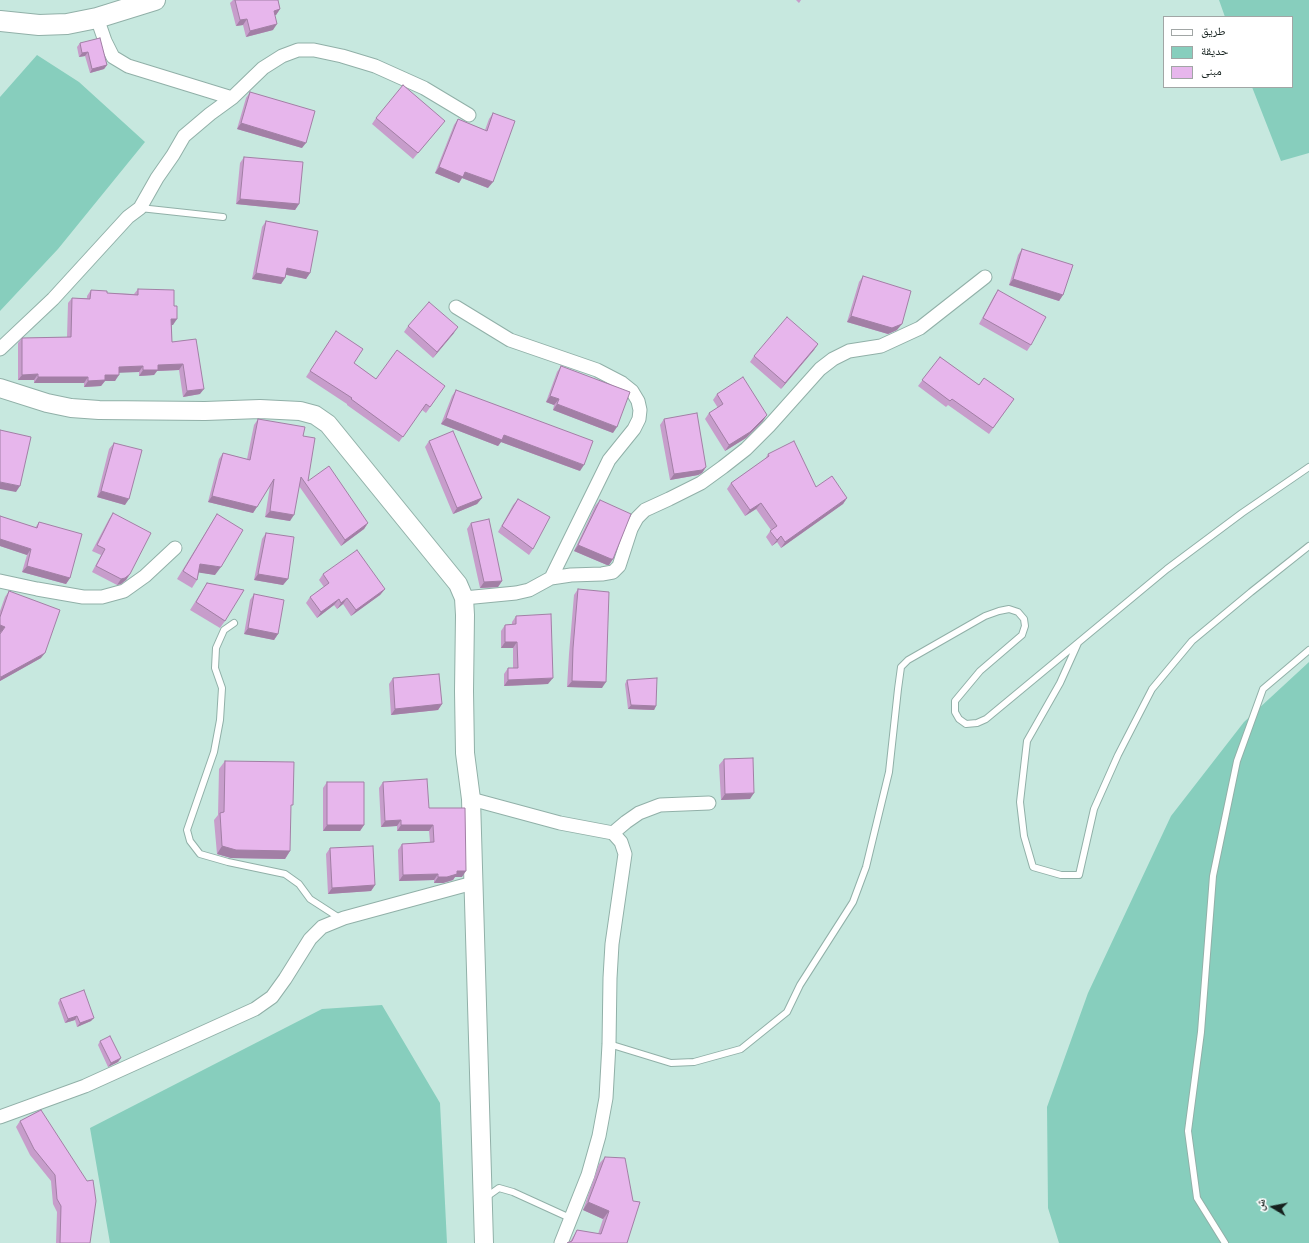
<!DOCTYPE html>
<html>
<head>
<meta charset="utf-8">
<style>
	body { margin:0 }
	#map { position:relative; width:1309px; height:1243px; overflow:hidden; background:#c7e8df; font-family:"Source Sans 3","Noto Naskh Arabic",sans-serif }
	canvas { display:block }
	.legend { position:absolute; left:1163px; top:16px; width:130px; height:72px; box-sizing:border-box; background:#fff; border:1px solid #a1a6a5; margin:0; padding:5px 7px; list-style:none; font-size:12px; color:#15211e }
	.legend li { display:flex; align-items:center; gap:8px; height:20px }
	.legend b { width:20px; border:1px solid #a1a6a5 }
	.north { position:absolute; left:1253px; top:1187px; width:40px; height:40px; -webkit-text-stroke:3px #fff; paint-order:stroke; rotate:280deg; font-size:11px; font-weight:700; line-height:16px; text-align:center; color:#15211e }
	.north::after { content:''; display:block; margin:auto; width:14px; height:18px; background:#15211e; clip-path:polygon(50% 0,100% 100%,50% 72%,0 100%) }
</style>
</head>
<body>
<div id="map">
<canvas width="1309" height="1243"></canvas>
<ul class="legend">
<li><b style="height:5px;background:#fff"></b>طريق</li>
<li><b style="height:11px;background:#87cebd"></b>حديقة</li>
<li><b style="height:11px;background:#e7b6ec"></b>مبنى</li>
</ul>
<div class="north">ش</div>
</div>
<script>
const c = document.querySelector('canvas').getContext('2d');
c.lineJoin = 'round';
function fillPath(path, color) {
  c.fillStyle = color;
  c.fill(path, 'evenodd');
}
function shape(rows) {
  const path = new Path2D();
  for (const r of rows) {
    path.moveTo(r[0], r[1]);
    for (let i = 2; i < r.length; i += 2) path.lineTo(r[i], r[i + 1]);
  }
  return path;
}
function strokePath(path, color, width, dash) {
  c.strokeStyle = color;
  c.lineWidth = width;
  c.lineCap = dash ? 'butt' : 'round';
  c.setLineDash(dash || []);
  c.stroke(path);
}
const green = shape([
	[1219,0,1309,0,1309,153,1281,161,1252,87,1292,87,1292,17,1225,17],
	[37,55,79,82,145,142,58,249,0,311,0,97],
	[1309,662,1309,1243,1059,1243,1048,1208,1047,1107,1088,993,1171,816,1244,722],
	[382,1005,440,1103,447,1243,110,1243,90,1128,322,1009]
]);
const lane = shape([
	[140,208,223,217],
	[234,623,224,630,216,648,215,668,222,688,220,720,214,752,187,830,190,841,200,854,228,862,285,874,299,884,310,899,341,919],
	[1078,643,1060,683,1027,741,1020,802,1024,836,1033,867,1061,875,1079,875,1094,809,1118,755,1152,689,1192,641,1251,592,1309,546],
	[609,1044,671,1063,694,1062,741,1049,787,1012,800,985,853,902,866,867,889,772,898,689,901,667,908,660,985,616,999,611,1009,609,1018,612,1024,619,1025,626,1022,635,980,671,955,701,955,712,959,719,966,724,977,723,986,719,1167,569,1242,513,1309,467],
	[485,1198,499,1188,513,1192,570,1218],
	[1225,1243,1197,1198,1188,1131,1201,1032,1213,876,1237,761,1263,689,1309,650]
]);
const street = shape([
	[97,18,105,41,113,57,128,66,232,98],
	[456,307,510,340,597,370,622,383,632,391,638,401,640,410,639,419,634,429,609,460,551,578],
	[0,349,53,299,128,217,140,208,157,178,173,155,184,136,210,114,232,98,263,68,282,56,298,50,314,50,342,56,375,66,424,88,469,115],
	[0,581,37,589,83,597,102,597,124,591,145,576,175,548],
	[464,598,516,593,529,590,551,578,571,575,602,574,613,572,619,566,631,529,637,518,645,510,669,499,701,483,723,467,746,449,769,426,820,369,833,359,849,351,881,346,920,328,985,277],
	[471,799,560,823,613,833,621,842,625,854,612,944,610,978,609,1044,606,1098,599,1136,588,1175,561,1243],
	[613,833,626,822,639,813,660,805,709,803],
	[0,1117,85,1086,255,1009,272,997,285,979,310,939,322,927,344,918,473,883]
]);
const secondary = shape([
	[0,388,47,403,71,408,99,410,205,411,260,409,300,411,315,415,328,424,458,584,464,598,465,615,464,691,465,753,471,799,484,1243]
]);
const primary = shape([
	[0,21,39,25,67,24,97,18,155,0]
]);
const wall = shape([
	[233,0,278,0,280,9,276,15,275,15,273,30,246,37,243,25,236,26,230,3],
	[796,0,801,0,799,3],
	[80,43,107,65,104,69,90,73,85,56,79,57,77,47],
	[250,92,302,148,237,129,246,98],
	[493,113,488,188,462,178,459,183,435,173,454,125,458,119,485,130,489,119],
	[376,118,440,127,413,159,372,124],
	[244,157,299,204,295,210,236,204,240,163],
	[266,221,310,273,306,279,286,275,285,278,281,284,252,279,262,227],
	[1022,249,1063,295,1059,301,1009,285,1018,255],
	[863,276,897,330,888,334,847,322,859,282],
	[138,289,173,325,172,325,172,342,200,394,183,397,179,370,157,371,154,375,139,376,139,372,119,372,115,381,105,381,101,386,84,387,84,383,34,383,34,380,18,380,18,343,22,338,67,337,68,303,72,298,87,298,87,296,91,290,107,293,134,294],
	[998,290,1031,345,1027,351,979,324,994,296],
	[408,326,454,333,433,358,404,332],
	[336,331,354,363,376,379,445,386,426,413,422,410,399,442,347,405,347,404,306,377],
	[818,344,814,350,781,389,750,362,754,356],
	[940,357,979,385,1014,399,989,434,948,405,946,407,918,386],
	[561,366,613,433,553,410,554,405,546,402,557,372],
	[456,390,580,471,501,442,498,446,441,424,452,396],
	[717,394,763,421,746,438,725,451,705,419,709,413,718,408,713,400],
	[258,419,303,436,308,481,368,523,364,529,341,546,299,486,290,521,265,517,270,486,253,513,208,502,219,459,223,453,247,459,254,425],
	[664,419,706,467,702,473,698,475,670,480,660,425],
	[429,441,482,498,477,504,453,514,425,447],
	[114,443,125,505,97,497,109,449],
	[768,454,816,487,847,498,843,504,781,548,777,542,772,546,766,537,771,530,756,509,745,516,727,489,731,483,765,459],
	[518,499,533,549,529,555,498,532,513,505],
	[600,500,613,559,609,565,607,565,574,551,595,506],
	[113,513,130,574,126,580,121,584,117,585,92,572,101,555,92,551,109,519],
	[217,514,215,575,199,572,197,580,192,588,177,579,212,522],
	[0,516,35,528,39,522,70,578,66,584,22,572,27,555,0,546],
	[471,523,502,581,498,587,480,588,467,529],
	[266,533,288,579,283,585,254,580,262,539],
	[323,574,385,589,380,595,351,616,343,604,337,609,334,605,317,618,306,603,310,597,324,587,319,580],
	[207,583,225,621,220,628,190,610],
	[578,589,602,688,567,687,569,654,574,595],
	[9,591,41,658,0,681,0,611,5,597],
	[254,594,278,634,274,640,244,634,250,600],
	[516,616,548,684,504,686,504,674,508,668,513,668,513,648,501,648,501,631,505,625,512,624,512,622],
	[393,678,442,704,438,710,391,715,389,684],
	[627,680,656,706,654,710,628,709,625,684],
	[724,759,750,799,721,800,719,765],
	[225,761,290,808,290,851,285,859,231,858,217,854,214,820,218,815,219,769],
	[327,782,364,825,360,831,323,831,323,788],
	[383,782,429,808,462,877,455,877,453,880,443,883,434,883,434,880,399,881,398,850,402,844,430,842,429,831,397,831,397,826,381,827,379,788],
	[330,848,375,885,371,891,328,894,326,854],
	[60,999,91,1021,77,1027,75,1020,65,1023,58,1003],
	[100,1041,121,1058,118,1062,108,1067,98,1045],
	[41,1110,90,1243,56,1243,57,1212,53,1204,51,1181,30,1155,16,1127,20,1121],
	[605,1157,627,1243,570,1242,577,1230,598,1234,603,1219,583,1210,599,1164]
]);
const shadedWall = shape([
	[280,9,276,15,269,16,274,11],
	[247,19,243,25,236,26,240,20],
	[277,24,273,30,246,37,250,31],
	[88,52,85,56,79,57,82,53],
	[107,65,104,69,90,73,92,69],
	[241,123,306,143,302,148,237,129],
	[439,167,465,172,493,182,488,188,462,178,459,183,435,173],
	[240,199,299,204,295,210,236,204],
	[287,268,310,273,306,279,283,274],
	[256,273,285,278,281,284,252,279],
	[1013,279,1063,295,1059,301,1009,285],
	[851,316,902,324,897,330,888,334,847,322],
	[171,319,177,319,173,325,167,325],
	[458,327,454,333,433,358,437,352],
	[818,344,814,350,781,389,785,383],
	[183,364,179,370,157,371,154,375,139,376,143,370,158,365],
	[143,366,139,372,115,373,119,367],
	[38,374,34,380,18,380,22,375],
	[105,375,119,375,115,381,105,381,101,386,84,387,88,381],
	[38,377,88,377,84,383,34,383],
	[204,389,200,394,183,397,187,391],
	[550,396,559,399,554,405,546,402],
	[557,404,617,427,613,433,553,410],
	[767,415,763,421,746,438,725,451,729,445],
	[446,418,504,435,584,465,580,471,501,442,498,446,441,424],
	[706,467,702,473,698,475,670,480,674,474],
	[0,482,20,486,16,492,0,489],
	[101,491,129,499,125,505,97,497],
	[212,496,257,507,253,513,208,502],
	[482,498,477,504,453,514,457,508],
	[847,498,843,504,781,548,785,542],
	[761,503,756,509,745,516,750,510],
	[270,511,294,515,290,521,265,517],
	[368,523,364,529,341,546,345,540],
	[781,536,777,542,772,546,777,540],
	[0,539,31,549,27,555,0,546],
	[578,545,613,559,609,565,607,565,574,551],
	[200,564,221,567,215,575,195,572],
	[27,566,70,578,66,584,22,572],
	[130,574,126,580,121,584,117,585,121,579],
	[258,574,288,579,283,585,254,580],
	[502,581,498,587,480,588,484,582],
	[385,589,380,595,351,616,356,610],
	[347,598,343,604,337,609,341,603],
	[339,599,334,605,317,618,321,612],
	[0,625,5,627,0,633],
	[248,628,278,634,274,640,244,634],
	[505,642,517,642,513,648,501,648],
	[45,653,41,658,0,681,0,679,1,677],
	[553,678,548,684,504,686,508,680],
	[572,681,606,682,602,688,567,687],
	[442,704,438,710,391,715,395,709],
	[631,705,656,706,654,710,628,709],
	[754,793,750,799,721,800,725,794],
	[401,820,397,826,381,827,385,821],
	[327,825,364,825,360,831,323,831],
	[401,825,433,825,429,831,397,831],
	[222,846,290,851,285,859,231,858,217,854],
	[457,871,466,871,462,877,455,877,453,880,443,883,434,883,438,877],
	[438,874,434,880,399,881,403,875],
	[375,885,371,891,328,894,332,888],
	[77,1016,75,1020,65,1023,68,1019],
	[94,1018,91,1021,77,1027,80,1023],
	[121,1058,118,1062,108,1067,111,1063],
	[588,1202,609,1211,603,1219,583,1210]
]);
const building = shape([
	[235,0,278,0,280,9,274,11,277,24,250,31,247,19,240,20,235,0],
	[100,38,107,65,92,69,88,52,82,53,80,43,100,38],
	[403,85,445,121,418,153,376,118,403,85],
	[250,92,315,111,306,143,241,123,250,92],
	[493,113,515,121,493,182,465,172,463,177,439,167,458,119,487,131,493,113],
	[244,157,303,162,299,204,240,199,244,157],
	[266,221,318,231,310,273,287,268,285,278,256,273,266,221],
	[1022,249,1073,265,1063,295,1013,279,1022,249],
	[863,276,911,291,902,324,892,328,851,316,863,276],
	[138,289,174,290,174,306,177,306,177,319,171,319,172,342,196,339,204,389,187,391,183,364,158,365,158,370,143,370,143,366,119,367,119,375,105,375,105,380,88,381,88,377,38,377,38,374,22,375,22,338,71,337,72,298,90,299,91,290,107,291,107,293,138,295,138,289],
	[998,290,1046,317,1031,345,983,318,998,290],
	[429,302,458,327,437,352,408,326,429,302],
	[787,317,818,344,785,383,754,356,787,317],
	[336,331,363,349,354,363,376,379,397,350,445,386,430,407,426,404,403,437,351,399,352,398,310,371,336,331],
	[940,357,979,385,984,378,1014,399,993,428,952,399,950,401,922,380,940,357],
	[561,366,630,392,617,427,557,404,559,399,550,396,561,366],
	[743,377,767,415,750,432,729,445,709,413,723,404,717,394,743,377],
	[456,390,593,441,584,465,504,435,502,440,446,418,456,390],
	[697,413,706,467,702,470,674,474,664,419,697,413],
	[258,419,305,427,303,436,315,438,308,481,329,466,368,523,345,540,301,477,294,515,270,511,274,479,257,507,212,496,223,453,250,460,258,419],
	[0,430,31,437,20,486,0,482,0,430],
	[453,431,482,498,457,508,429,441,453,431],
	[794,441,816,487,832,476,847,498,785,542,781,536,777,540,770,531,777,526,761,503,750,510,731,483,769,456,768,454,794,441],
	[114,443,142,450,129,499,101,491,114,443],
	[518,499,550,517,533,549,502,526,518,499],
	[600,500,631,514,613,559,611,559,578,545,600,500],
	[113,513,151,533,130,574,125,578,121,579,96,566,105,549,97,545,113,513],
	[217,514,243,530,221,567,200,564,197,580,183,571,217,514],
	[0,516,37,528,39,522,82,534,70,578,27,566,31,549,0,539,0,516],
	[489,519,502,581,484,582,471,523,489,519],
	[266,533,294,537,288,579,258,574,266,533],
	[357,550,385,589,356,610,347,598,341,603,339,599,321,612,310,597,329,583,323,574,357,550],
	[207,583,244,590,225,621,196,602,207,583],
	[578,589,609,592,606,682,572,681,573,648,578,589],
	[9,591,60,610,45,653,1,677,0,677,0,634,5,627,0,625,0,617,9,591],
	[254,594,284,600,278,634,248,628,254,594],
	[551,614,553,678,508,680,508,668,518,668,517,642,505,642,505,625,516,624,516,616,551,614],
	[439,674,442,704,395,709,393,678,439,674],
	[657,678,656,706,631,705,627,680,657,678],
	[753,758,754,793,725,794,724,759,753,758],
	[225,761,294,762,293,805,291,805,290,851,236,850,222,846,220,813,224,812,225,761],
	[427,779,429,808,465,808,466,871,457,871,457,874,447,877,438,877,438,874,403,875,402,844,434,842,433,825,401,825,401,820,385,821,383,782,427,779],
	[327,782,364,782,364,825,327,825,327,782],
	[373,846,375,885,332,888,330,848,373,846],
	[84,990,94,1018,80,1023,77,1016,68,1019,60,999,84,990],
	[110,1036,121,1058,111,1063,100,1041,110,1036],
	[41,1110,87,1181,93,1180,96,1201,90,1243,60,1243,61,1206,57,1199,55,1175,34,1149,20,1121,41,1110],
	[605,1157,625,1158,633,1201,640,1202,627,1243,567,1243,572,1241,577,1230,601,1234,609,1211,588,1202,605,1157]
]);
fillPath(green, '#87cebd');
strokePath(lane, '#91b0a8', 8);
strokePath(street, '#91b0a8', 15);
strokePath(secondary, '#91b0a8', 20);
strokePath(primary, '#91b0a8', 22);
strokePath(lane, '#fff', 6);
strokePath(street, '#fff', 13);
strokePath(secondary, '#fff', 18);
strokePath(primary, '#fff', 20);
fillPath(wall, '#c79dcb');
fillPath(shadedWall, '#a27fa5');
fillPath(building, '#e7b6ec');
strokePath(building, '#a27fa5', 1);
</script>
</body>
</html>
